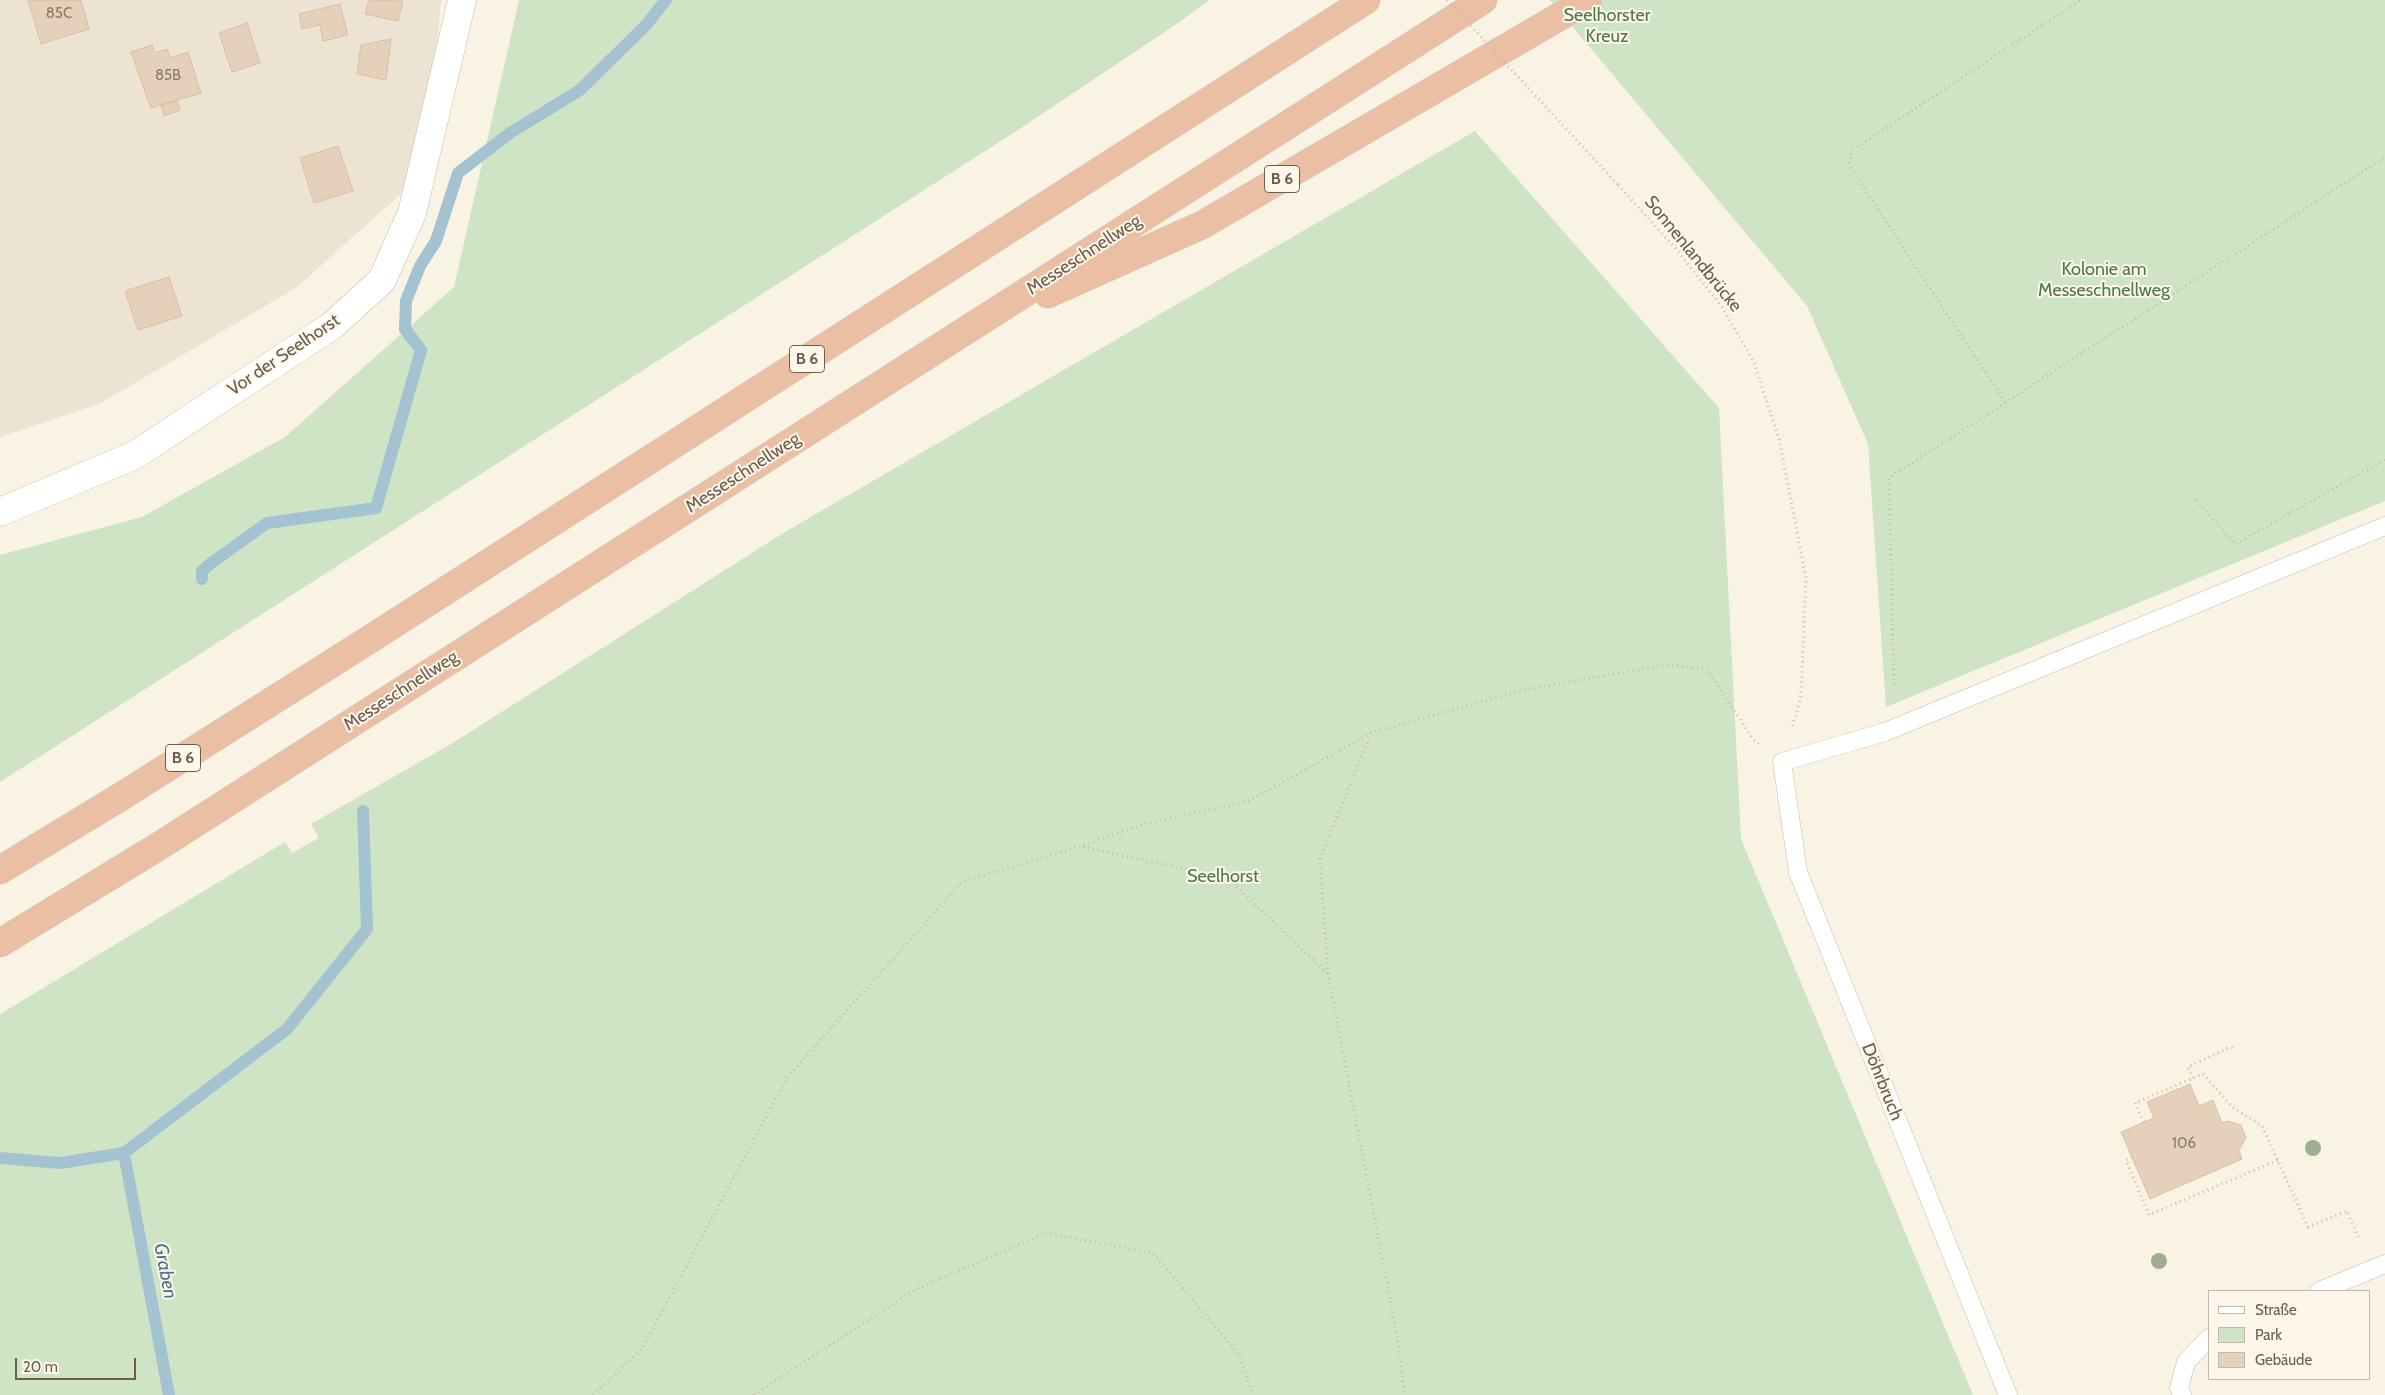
<!DOCTYPE html>
<html>
<head>
<meta charset="utf-8">
<style>
	body { margin:0 }
	#map { position:relative; width:2385px; height:1395px; overflow:hidden; background:#f9f3e4; font-family:Cabin,sans-serif }
	canvas { display:block }
	.legend { position:absolute; left:2208px; top:1290px; width:162px; height:90px; box-sizing:border-box; background:#fcf7ea; border:1px solid #c3b9ab; margin:0; padding:6px 9px; list-style:none; font-size:15px; color:#6e5d4d }
	.legend li { display:flex; align-items:center; gap:10px; height:25px }
	.legend b { width:25px; border:1px solid #c3b9ab }
	.scale { position:absolute; left:15px; top:1358px; width:121px; height:22px; box-sizing:border-box; border:2px solid #6e5d4d; border-top:0; padding-left:6px; font-size:15px; line-height:18px; white-space:nowrap; color:#6e5d4d; -webkit-text-stroke:4px #fcf7ea; paint-order:stroke }
</style>
</head>
<body>
<div id="map">
<canvas width="2385" height="1395"></canvas>
<ul class="legend">
<li><b style="height:6px;background:#fff"></b>Straße</li>
<li><b style="height:14px;background:#cee4c5"></b>Park</li>
<li><b style="height:14px;background:#e5d1bb"></b>Gebäude</li>
</ul>
<div class="scale">20 m</div>
</div>
<script>
const c = document.querySelector('canvas').getContext('2d');
c.lineJoin = 'round';
function fillPath(path, color) {
  c.fillStyle = color;
  c.fill(path, 'evenodd');
}
function shape(rows) {
  const path = new Path2D();
  for (const r of rows) {
    path.moveTo(r[0], r[1]);
    for (let i = 2; i < r.length; i += 2) path.lineTo(r[i], r[i + 1]);
  }
  return path;
}
function strokePath(path, color, width, dash) {
  c.strokeStyle = color;
  c.lineWidth = width;
  c.lineCap = dash ? 'butt' : 'round';
  c.setLineDash(dash || []);
  c.stroke(path);
}
function write(font, color, halo, rows, align = 'center') {
  c.font = font + ' Cabin,sans-serif';
  c.lineWidth = 4;
  c.setLineDash([]);
  c.textBaseline = 'middle';
  c.strokeStyle = halo;
  c.fillStyle = color;
  for (const [text, x, y, turn = 0] of rows) {
    c.save();
    c.translate(x, y);
    c.rotate((+turn || 0) * Math.PI / 180);
    c.textAlign = isNaN(turn) ? turn : align;
    if (halo) c.strokeText(text, 0, 0);
    c.fillText(text, 0, 0);
    c.restore();
  }
}
const residential = shape([
	[0,0,441,0,435,65,403,192,296,288,101,403,0,437]
]);
const green = shape([
	[519,0,1209,0,1181,21,1018,130,0,782,0,555,142,517,285,437,454,287],
	[1550,0,2385,0,2385,501,1886,707,1868,444,1807,306],
	[1475,131,1719,408,1741,839,1973,1395,0,1395,0,1014,285,842,292,853,319,838,311,824,451,744,785,532]
]);
const stream = shape([
	[202,579,202,571,210,564,267,523,376,508,421,350,405,329,406,301,420,266,436,241,458,173,510,133,580,90,646,25,666,0],
	[124,1153,169,1395],
	[0,1158,60,1163,124,1153,287,1029,367,929,363,811]
]);
const building = shape([
	[28,0,81,0,89,29,41,44,28,0],
	[369,0,403,1,398,21,365,14,369,0],
	[340,4,348,35,323,41,320,25,302,29,299,14,340,4],
	[247,23,260,63,232,72,219,33,247,23],
	[391,39,386,80,357,74,361,45,391,39],
	[152,45,155,53,167,49,170,58,188,52,201,93,151,108,131,52,152,45],
	[177,101,180,110,164,116,161,105,177,101],
	[338,146,353,191,314,203,300,158,338,146],
	[169,277,182,316,138,330,125,291,169,277],
	[2190,1084,2199,1106,2213,1100,2222,1123,2228,1121,2241,1125,2246,1138,2239,1150,2242,1159,2150,1199,2121,1132,2154,1118,2147,1102,2190,1084]
]);
const path = shape([
	[1618,185,1675,248,1722,307,1754,362,1779,439,1806,578,1801,696,1792,728],
	[2005,402,1849,165,1852,150,2081,0],
	[2196,500,2235,544,2385,460],
	[1894,685,1889,478,2385,157],
	[1371,733,1320,859,1328,974,1397,1336,1405,1395],
	[1083,847,1227,878,1328,974],
	[2193,1078,2188,1067,2231,1047,2233,1050],
	[2144,1122,2135,1103,2203,1074,2232,1107,2262,1126,2308,1227,2347,1211,2360,1241],
	[2132,1157,2126,1160,2149,1215,2278,1160],
	[593,1395,642,1349,788,1076,962,882,1082,846,1145,824,1249,801,1371,733,1523,690,1666,665,1707,669,1753,739,1759,744],
	[754,1395,914,1290,1045,1233,1153,1253,1240,1356,1253,1395]
]);
const lane = shape([
	[2319,1291,2385,1264],
	[2008,1395,1798,872,1782,762,1885,732,2385,526],
	[2182,1395,2179,1388,2186,1362,2209,1338]
]);
const street = shape([
	[0,512,135,455,333,325,382,280,412,213,462,0]
]);
const highway = shape([
	[1048,294,1202,225,1588,0],
	[0,870,122,796,364,643,1366,0],
	[0,943,156,848,1483,0]
]);
const pathBridge = shape([
	[1447,0,1618,185]
]);
const trees = [
	[2313,1148],
	[2159,1261]
];
const numberNames = [
	["85C",59,14],
	["85B",168,76],
	["106",2184,1144]
];
const shields = [
	[1282,179,35],
	[807,359,35],
	[183,758,35]
];
const shieldNames = [
	["B 6",1282,179],
	["B 6",807,359],
	["B 6",183,758]
];
const parkNames = [
	["Seelhorster",1607,16],
	["Kreuz",1607,37],
	["Kolonie am",2104,270],
	["Messeschnellweg",2104,291],
	["Seelhorst",1223,877]
];
const streetNames = [
	["Sonnenlandbrücke",1693,254,51],
	["Messeschnellweg",1084,255,-33],
	["Vor der Seelhorst",284,355,-34],
	["Messeschnellweg",743,473,-33],
	["Messeschnellweg",401,691,-33],
	["Döhrbruch",1882,1082,68]
];
const waterNames = [
	["Graben",165,1271,79]
];
fillPath(residential, '#ece3d2');
fillPath(green, '#cee4c5');
strokePath(stream, '#a3c3d0', 12);
fillPath(building, '#e5d1bb');
strokePath(building, '#dbbfa2', 1);
strokePath(lane, '#c6baaa', 19);
strokePath(street, '#c6baaa', 29);
strokePath(highway, '#d6d2cd', 29);
strokePath(path, '#cfbaa3', 3, [1, 4]);
strokePath(lane, '#fff', 18);
strokePath(street, '#fff', 28);
strokePath(highway, '#ebbfa3', 28);
strokePath(pathBridge, '#cfbaa3', 3, [1, 4]);
c.fillStyle = '#9daf8f';
for (const [x, y] of trees) {
  c.beginPath();
  c.arc(x, y, 8, 0, 2 * Math.PI);
  c.fill();
}
write('15px', '#8c7a68', null, numberNames);
for (const [x, y, w] of shields) {
  const box = new Path2D();
  box.roundRect(x - w / 2, y - 13.5, w, 27, 4);
  c.fillStyle = '#fcf7ea';
  c.fill(box);
  strokePath(box, '#6e5d4d', 1);
}
write('bold 16px', '#6e5d4d', null, shieldNames);
write('18px', '#52784a', '#fcf7ea', parkNames);
write('18px', '#6e5d4d', '#fcf7ea', streetNames);
write('italic 19px', '#4e7585', '#fcf7ea', waterNames);
</script>
</body>
</html>
